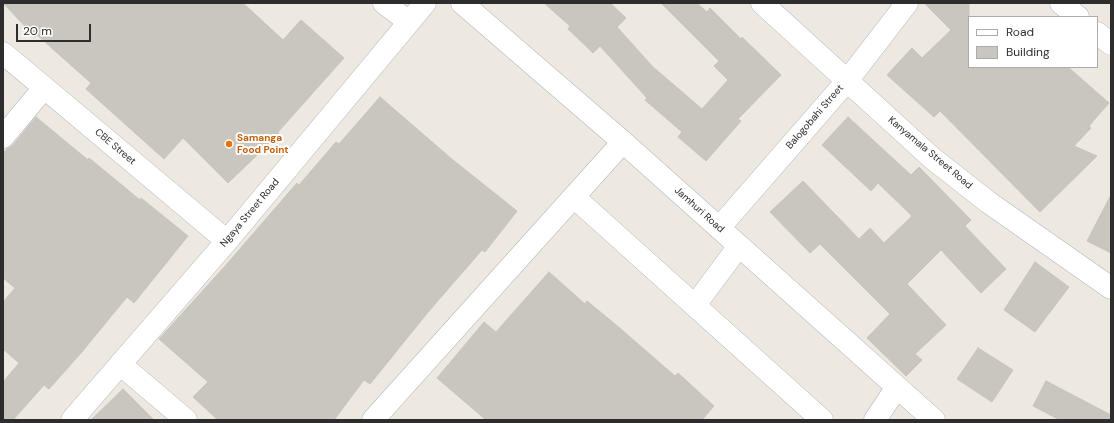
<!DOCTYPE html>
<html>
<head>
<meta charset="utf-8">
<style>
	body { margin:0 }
	#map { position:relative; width:1114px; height:423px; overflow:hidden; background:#ede8e0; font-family:"DM Sans",sans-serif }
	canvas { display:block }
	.frame { position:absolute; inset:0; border:4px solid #2d2d2d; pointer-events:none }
	.legend { position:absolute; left:968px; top:16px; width:130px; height:52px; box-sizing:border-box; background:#fff; border:1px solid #ababab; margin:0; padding:5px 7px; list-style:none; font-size:12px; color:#2d2d2d }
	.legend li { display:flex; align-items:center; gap:8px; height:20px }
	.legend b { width:20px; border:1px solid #ababab }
	.scale { position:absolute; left:16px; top:24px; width:75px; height:18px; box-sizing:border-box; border:2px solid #2d2d2d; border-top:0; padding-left:5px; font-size:12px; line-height:14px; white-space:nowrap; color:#2d2d2d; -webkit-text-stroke:3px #fff; paint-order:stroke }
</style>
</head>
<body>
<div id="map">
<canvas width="1114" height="423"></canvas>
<div class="frame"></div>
<ul class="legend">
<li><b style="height:5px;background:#fff"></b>Road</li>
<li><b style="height:11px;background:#c9c6bf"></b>Building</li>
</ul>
<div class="scale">20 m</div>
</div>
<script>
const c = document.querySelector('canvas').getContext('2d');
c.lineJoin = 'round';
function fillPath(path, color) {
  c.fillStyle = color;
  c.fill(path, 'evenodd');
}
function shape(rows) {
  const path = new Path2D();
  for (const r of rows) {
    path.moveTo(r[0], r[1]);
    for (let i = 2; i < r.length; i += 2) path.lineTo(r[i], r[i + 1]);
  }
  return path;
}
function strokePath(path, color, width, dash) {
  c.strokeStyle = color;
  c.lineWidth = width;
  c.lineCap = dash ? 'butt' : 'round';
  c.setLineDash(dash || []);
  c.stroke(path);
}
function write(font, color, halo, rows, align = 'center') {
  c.font = font + ' "DM Sans",sans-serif';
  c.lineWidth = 4;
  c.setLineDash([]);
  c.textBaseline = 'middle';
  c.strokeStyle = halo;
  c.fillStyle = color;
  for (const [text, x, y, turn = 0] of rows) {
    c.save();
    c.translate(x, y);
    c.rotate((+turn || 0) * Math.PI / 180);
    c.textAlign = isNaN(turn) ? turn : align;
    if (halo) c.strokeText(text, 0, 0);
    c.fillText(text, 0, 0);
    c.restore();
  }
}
const building = shape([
	[3,3,243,3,283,40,301,20,344,58,278,132,279,134,228,183,183,138,164,159,86,89,91,83,37,35,35,37,3,3],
	[544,3,610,3,626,18,617,27,653,67,702,109,728,80,714,66,719,61,661,3,697,3,707,12,710,8,741,39,742,37,781,75,738,119,741,121,706,161,678,137,682,132,645,100,647,98,600,46,593,53,568,29,570,26,544,3],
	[924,3,969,3,969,67,1068,67,1109,103,1089,126,1091,128,1074,146,1097,156,1040,212,940,111,934,117,887,75,912,48,922,58,951,30,924,3],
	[380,97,453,160,517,211,485,252,482,250,429,311,370,384,364,380,334,420,218,420,193,397,208,382,159,339,226,265,297,183,299,185,336,142,339,144,380,97],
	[36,117,88,160,89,158,140,200,141,198,188,236,134,303,127,297,81,353,49,389,44,385,13,420,3,420,3,382,19,363,3,349,3,302,15,288,3,278,3,153,7,149,13,145,36,117],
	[848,117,911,175,919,167,971,220,965,226,1006,269,981,293,941,250,907,284,946,325,915,354,922,360,906,376,867,338,890,314,820,244,810,253,770,212,803,181,859,239,870,228,884,243,912,216,878,183,871,191,822,145,848,117],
	[1111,195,1111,253,1087,241,1111,195],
	[1035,262,1069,287,1035,332,1004,310,1035,262],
	[549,272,585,304,587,301,615,324,675,376,678,373,714,406,702,420,486,420,437,378,484,322,496,332,549,272],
	[978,348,1013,370,992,402,957,379,978,348],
	[1046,381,1111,415,1111,420,1060,420,1033,406,1046,381],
	[123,389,154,420,91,420,123,389]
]);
const minor = shape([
	[384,3,409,22],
	[762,3,932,158,988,202,1111,288],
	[1061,3,1078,17],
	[1097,33,1111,44],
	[3,53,227,241],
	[3,137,44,88],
	[574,197,822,420],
	[719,228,847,81,907,3],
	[695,305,739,246],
	[120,364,186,420],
	[72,420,227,241,425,3],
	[373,420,623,142],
	[875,420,897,387]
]);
const secondary = shape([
	[462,3,623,142,934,420]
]);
const markers = [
	[229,144,4,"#e8710a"]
];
const streetNames = [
	["Balogobahi Street",815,117,-49],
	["CBE Street",115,147,40],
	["Kanyamala Street Road",930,153,40],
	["Jamhuri Road",699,210,42],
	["Ngaya Street Road",250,213,-50]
];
const foodNames = [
	["Samanga",237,138],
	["Food Point",237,150]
];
fillPath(building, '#c9c6bf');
strokePath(building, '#c8c4ba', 1);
strokePath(minor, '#b4b6bf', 23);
strokePath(secondary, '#b4b6bf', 23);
strokePath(minor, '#fff', 22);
strokePath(secondary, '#fff', 22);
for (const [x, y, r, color] of markers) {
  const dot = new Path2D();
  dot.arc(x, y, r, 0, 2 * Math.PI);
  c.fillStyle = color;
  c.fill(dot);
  strokePath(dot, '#fff', 1.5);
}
write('10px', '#2d2d2d', '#fff', streetNames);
write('bold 10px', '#c56008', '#fff', foodNames, 'left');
</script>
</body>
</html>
